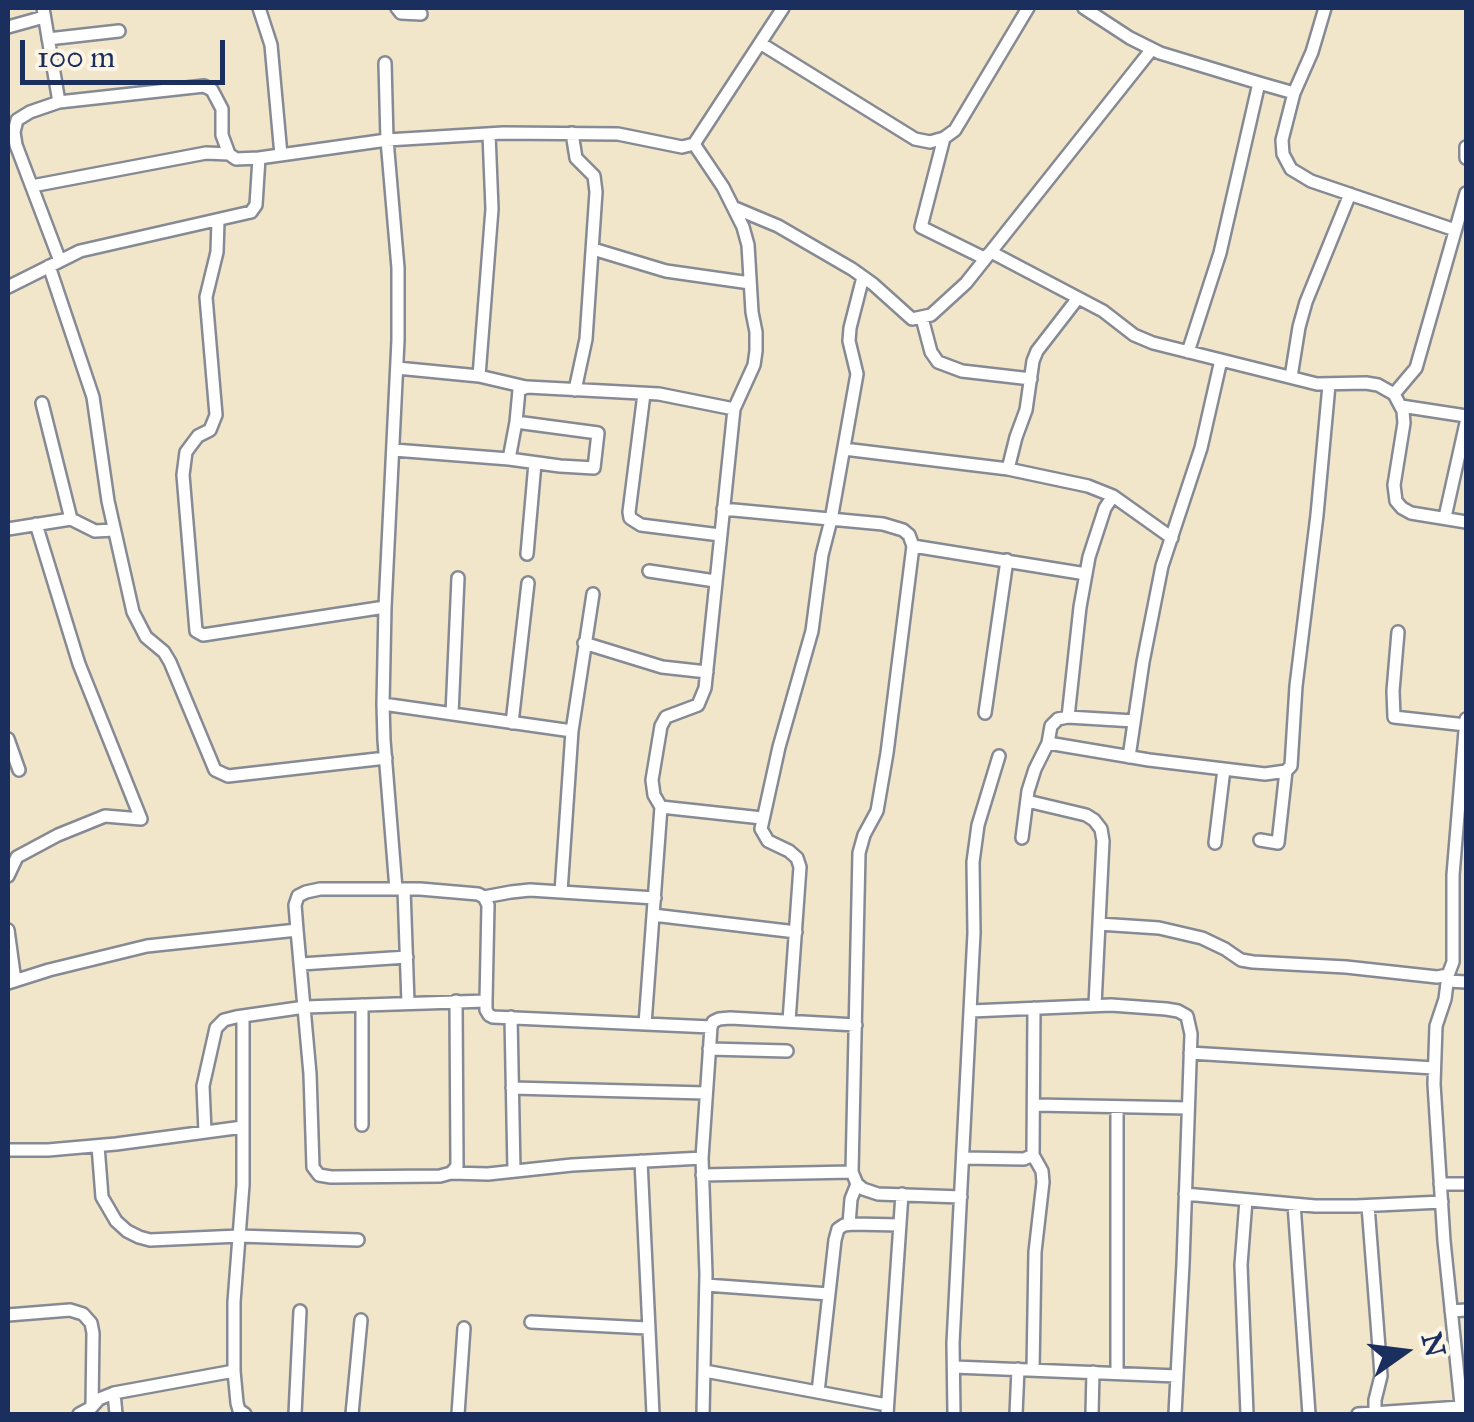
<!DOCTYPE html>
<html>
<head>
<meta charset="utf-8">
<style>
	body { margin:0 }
	#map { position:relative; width:1474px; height:1422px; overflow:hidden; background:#f1e6c9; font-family:"IM FELL Great Primer",serif }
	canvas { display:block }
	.frame { position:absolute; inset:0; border:10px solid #1b2f5e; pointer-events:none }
	.north { position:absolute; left:1354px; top:1302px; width:100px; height:100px; -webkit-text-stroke:8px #fcf5e5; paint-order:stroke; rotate:76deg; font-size:28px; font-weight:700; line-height:40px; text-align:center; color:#1b2f5e }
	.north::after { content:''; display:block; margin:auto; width:35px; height:45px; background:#1b2f5e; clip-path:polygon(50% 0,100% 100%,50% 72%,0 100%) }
	.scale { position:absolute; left:20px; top:40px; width:205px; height:45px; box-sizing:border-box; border:5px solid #1b2f5e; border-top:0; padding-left:12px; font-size:30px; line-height:35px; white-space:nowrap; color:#1b2f5e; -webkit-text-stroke:8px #fcf5e5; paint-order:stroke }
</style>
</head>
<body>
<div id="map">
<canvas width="1474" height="1422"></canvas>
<div class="frame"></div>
<div class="north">N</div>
<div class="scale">100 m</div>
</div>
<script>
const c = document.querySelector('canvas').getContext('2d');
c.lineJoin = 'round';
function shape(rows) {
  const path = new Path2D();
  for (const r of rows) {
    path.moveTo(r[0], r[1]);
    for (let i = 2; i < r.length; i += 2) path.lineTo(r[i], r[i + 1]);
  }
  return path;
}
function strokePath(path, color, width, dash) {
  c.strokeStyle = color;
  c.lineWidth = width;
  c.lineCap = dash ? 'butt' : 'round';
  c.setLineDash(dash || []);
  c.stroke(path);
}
const minor = shape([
	[43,8,59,102,204,86,212,90,222,109,222,135,229,154,236,159,259,158],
	[259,8,271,45,281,155],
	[397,8,401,13,421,14],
	[1084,8,1130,38,1160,53,1259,83],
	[8,27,44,17],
	[48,39,119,31],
	[760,43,915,139,930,142,944,138,955,130,1028,8],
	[385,63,387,140,398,268,398,340,385,607,383,704,384,740,396,889],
	[1294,93,1282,140,1283,154,1291,169,1311,181,1455,230],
	[59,102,30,112,17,120,14,132,16,145,60,261],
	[572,133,576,158,594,176,596,192,586,339,575,390],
	[944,138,921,227,984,258,991,252,1103,311,1134,335,1153,343,1317,384,1366,383,1378,385,1394,394,1403,411,1404,423,1394,485,1396,501,1402,508,1411,513,1466,522],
	[694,144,723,187,743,227,748,245,752,312,756,332,756,351,754,365,734,409,705,688,698,705,666,717,661,726,652,780,654,795,661,807,762,818],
	[1466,147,1466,158],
	[32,186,206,153,229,154],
	[735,208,778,226,852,269,873,284,912,319,931,315,966,283,1152,49],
	[218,221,217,252,206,297,216,415,210,430,198,436,186,452,183,475,196,631,203,635,385,607],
	[593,249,666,271,750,283],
	[49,266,93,397,108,501,133,612,146,637,164,652,170,662,215,770,228,776,386,758],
	[8,287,80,251,251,212,256,205,259,158,387,140,503,133,618,134,682,147,694,144,783,8],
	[922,318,931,352,938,362,962,371,1031,379],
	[1188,352,1220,253,1259,83,1294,93,1312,52,1325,8],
	[397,368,479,376,526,387],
	[479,376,492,209,489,134],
	[1291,377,1299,327,1306,302,1350,194],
	[644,394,629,512,630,518,641,525,720,535],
	[1394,394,1416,368,1466,193],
	[42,403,71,519],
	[1401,406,1466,416],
	[844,449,1008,469,1088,486,1113,496,1172,538],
	[394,450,509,459,516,422,519,390,527,387,659,394,734,409],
	[509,459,560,466,594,468,598,433,516,422],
	[1008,469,1016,437,1026,410,1033,361,1037,351,1078,298],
	[723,509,883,524,903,530,909,535,913,546,887,753,877,811,864,835,859,853,852,1172,857,1184,863,1189,878,1194,961,1197],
	[1445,517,1466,423],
	[8,529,71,519,95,531,114,530],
	[913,546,1086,574],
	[527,554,535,463],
	[649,571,715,581],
	[1398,632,1393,691,1394,717,1466,725],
	[584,643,662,667,707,672],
	[383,704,572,731],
	[985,713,1007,560],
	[452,714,458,578],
	[1068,717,1080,607,1089,557,1105,508,1113,496],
	[512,723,528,583],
	[8,739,19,770],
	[1048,743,1149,760,1265,774,1286,771,1291,766,1296,686,1317,515,1329,385],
	[1129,757,1143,662,1162,566,1201,448,1221,360],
	[1027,801,1086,815,1094,820,1101,829,1103,841,1095,1005],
	[1022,838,1028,791,1035,769,1048,743,1051,726,1058,719,1068,717,1134,721],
	[1260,840,1278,843,1286,771],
	[1215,843,1224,769],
	[8,876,17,857,58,835,105,816,141,819,79,664,36,524],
	[404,889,408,1003],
	[561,892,572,731,593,594],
	[484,897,511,892,530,890,655,898],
	[653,915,796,932],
	[1099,924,1159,928,1202,938,1225,949,1241,960,1253,962,1346,967,1437,977,1448,975,1453,962,1453,875,1466,719],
	[8,930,15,981],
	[297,930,295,905,298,896,306,892,320,889,420,889,478,894,484,897,488,905,486,1001,486,1010,489,1015,493,1017,711,1027],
	[301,964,407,957],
	[1448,975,1445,999,1436,1026,1434,1084,1444,1241,1462,1414],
	[1448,981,1466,982],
	[8,983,49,970,147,946,297,930,310,1074,313,1167,319,1175,331,1177,440,1176,451,1173,457,1166,456,1001],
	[971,1011,1111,1005,1166,1009,1178,1011,1187,1016,1191,1034,1183,1264,1175,1414],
	[243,1016,243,1185,234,1302,234,1371,237,1403,239,1410,245,1414],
	[511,1017,514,1171],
	[789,1021,800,867,797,858,789,851,768,841,761,829,779,747,812,631,822,555,831,520,857,374,849,341,850,328,863,277],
	[645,1024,661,807],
	[709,1049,787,1051],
	[1190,1053,1434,1068],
	[512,1088,706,1093],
	[1035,1105,1188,1108],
	[362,1125,362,1005],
	[205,1132,203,1086,216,1028,224,1020,236,1017,305,1007,486,1001],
	[98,1146,102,1197,116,1221,127,1231,139,1237,150,1240,239,1236,358,1240],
	[8,1150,48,1150,116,1144,243,1127],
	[1033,1155,1042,1171,1043,1182,1035,1252,1033,1370],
	[963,1158,1024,1159,1033,1155,1034,1008],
	[641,1161,653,1414],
	[451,1173,488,1174,572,1165,702,1158],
	[702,1175,852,1172],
	[1440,1184,1466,1184],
	[1185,1194,1315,1206,1356,1206,1442,1202],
	[1246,1200,1241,1265,1247,1414],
	[1294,1204,1309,1414],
	[1368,1206,1380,1361,1381,1376,1375,1400,1375,1414],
	[849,1224,851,1199,857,1184],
	[706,1285,829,1294],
	[1451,1311,1466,1310],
	[8,1315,70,1310,83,1314,91,1323,93,1333,92,1407],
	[531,1322,647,1328],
	[954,1367,1177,1376],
	[705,1371,887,1405],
	[1117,1373,1117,1107],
	[818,1392,835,1240,838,1229,844,1225,853,1224,900,1225],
	[114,1393,116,1414],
	[79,1414,92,1407,99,1399,114,1393,234,1371],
	[295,1414,300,1311],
	[352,1414,361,1320],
	[458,1414,464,1328],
	[703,1414,706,1274,702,1158,711,1027,713,1022,719,1019,730,1018,856,1025],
	[887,1414,902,1194],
	[954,1414,953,1343,974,933,973,862,978,825,999,756],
	[1016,1414,1018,1369],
	[1092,1414,1093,1372],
	[1358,1414,1461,1407]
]);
strokePath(minor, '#868a94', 16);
strokePath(minor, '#fff', 11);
</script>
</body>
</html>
